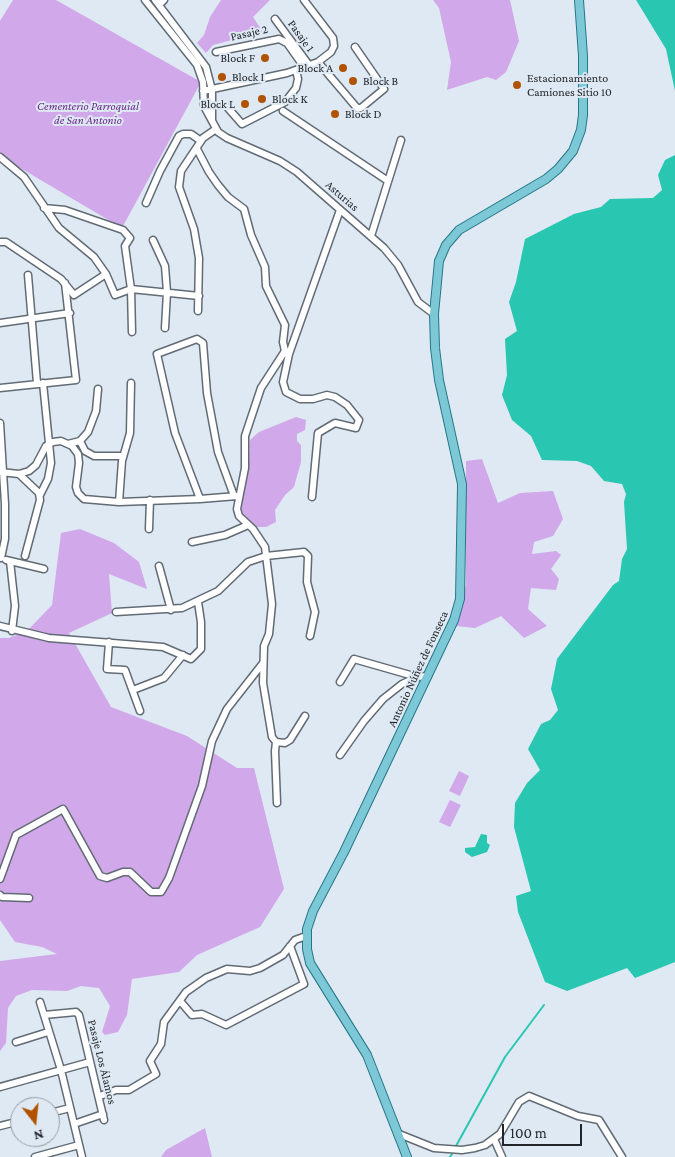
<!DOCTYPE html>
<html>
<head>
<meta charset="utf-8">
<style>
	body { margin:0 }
	#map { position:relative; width:675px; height:1157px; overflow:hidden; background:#dee9f3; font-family:"Crimson Pro",serif }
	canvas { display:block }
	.north { position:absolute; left:10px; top:1097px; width:50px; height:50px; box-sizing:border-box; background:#dee9f3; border:1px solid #939ba3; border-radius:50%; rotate:164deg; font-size:14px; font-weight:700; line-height:20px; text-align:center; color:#22262a }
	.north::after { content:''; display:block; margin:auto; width:18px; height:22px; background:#b05200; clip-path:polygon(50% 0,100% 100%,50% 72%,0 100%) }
	.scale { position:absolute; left:502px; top:1124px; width:80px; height:22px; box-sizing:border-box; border:2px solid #22262a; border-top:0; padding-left:6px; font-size:15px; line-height:18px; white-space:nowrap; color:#22262a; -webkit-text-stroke:4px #dee9f3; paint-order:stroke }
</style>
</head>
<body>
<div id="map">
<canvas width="675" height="1157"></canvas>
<div class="north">N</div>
<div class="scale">100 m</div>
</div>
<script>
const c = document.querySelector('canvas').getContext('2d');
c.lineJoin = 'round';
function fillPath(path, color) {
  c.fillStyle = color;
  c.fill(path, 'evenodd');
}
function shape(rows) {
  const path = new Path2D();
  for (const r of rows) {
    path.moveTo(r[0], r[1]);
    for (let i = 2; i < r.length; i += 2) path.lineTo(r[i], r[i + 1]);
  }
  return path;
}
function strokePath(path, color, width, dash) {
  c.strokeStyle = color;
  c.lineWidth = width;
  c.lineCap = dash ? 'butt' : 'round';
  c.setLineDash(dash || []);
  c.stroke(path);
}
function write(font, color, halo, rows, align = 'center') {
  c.font = font + ' "Crimson Pro",serif';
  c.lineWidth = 4;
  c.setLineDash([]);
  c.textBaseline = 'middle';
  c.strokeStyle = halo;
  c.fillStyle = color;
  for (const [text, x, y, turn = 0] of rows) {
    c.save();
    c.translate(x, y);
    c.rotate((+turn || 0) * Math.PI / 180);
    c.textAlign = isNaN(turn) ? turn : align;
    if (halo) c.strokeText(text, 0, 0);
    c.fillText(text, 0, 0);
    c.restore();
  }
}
const green = shape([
	[13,0,56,0,201,82,122,228,0,156,0,21],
	[221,0,270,0,253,17,263,32,213,45,206,53,197,43,204,35,210,17],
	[433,0,510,0,519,41,506,72,496,80,487,77,447,90,451,62,439,8],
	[296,417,306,420,305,430,297,434,297,441,301,445,301,462,294,487,285,495,275,510,276,522,266,527,254,527,242,512,240,503,249,464,250,440,259,432],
	[482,459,498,503,520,493,553,491,563,519,553,536,534,542,532,554,556,551,561,555,551,569,559,579,556,590,531,588,528,609,547,626,524,638,501,616,475,628,456,626,466,585,466,461],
	[80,529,114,543,139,562,147,589,109,574,112,613,69,633,111,707,187,736,237,768,254,768,284,889,260,927,197,955,179,972,132,979,127,1015,118,1032,105,1035,102,1032,110,1006,99,988,81,986,67,991,32,990,16,996,8,1008,6,1043,0,1051,0,961,57,954,42,947,15,942,0,920,0,638,9,638,28,630,52,605,61,533],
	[459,771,469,776,460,796,449,791],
	[450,800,461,805,450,827,439,822],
	[205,1128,212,1157,161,1157,166,1150]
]);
const water = shape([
	[636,0,675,0,675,91,666,49],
	[675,155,675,962,635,978,627,968,567,991,545,982,518,912,516,896,531,891,514,827,515,803,527,783,540,770,528,749,541,724,550,720,558,710,551,689,557,659,613,585,619,581,622,559,627,549,624,502,626,494,622,484,604,481,591,466,577,461,542,460,531,436,512,420,502,395,507,375,505,339,517,331,509,302,516,282,525,239,574,214,601,207,610,199,653,198,662,190,658,175,665,160],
	[481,834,487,835,487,843,490,845,487,852,472,857,465,852,465,848,475,847]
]);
const stream = shape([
	[456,1146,505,1057,544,1005],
	[450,1157,452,1154]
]);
const minor = shape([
	[145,0,197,65,203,82,204,106,218,132,227,138,280,161,297,172,384,248,398,265,418,302,434,314],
	[155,0,206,67,212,90,212,120],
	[159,5,164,0],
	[275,19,309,65],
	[216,52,279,39,287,43,304,67],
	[318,62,357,108,361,108,384,89,355,47],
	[203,91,287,73,318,62,331,52,334,46,333,38,304,0],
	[228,108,242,124,285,102,296,88,298,79,296,70],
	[283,111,388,181],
	[197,149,209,172,218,185,228,197,244,209,251,235,265,267,266,286,285,325,283,342,285,351,288,353],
	[0,157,24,177,59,228,94,257,106,274,115,295,131,289,199,296],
	[146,203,160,171,179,136,183,134,191,134,201,141],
	[44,208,65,210,123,230,130,238,125,246,131,289,132,332],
	[371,236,401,140],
	[153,240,165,266,167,292,165,328],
	[0,242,6,242,61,279,74,295,106,274],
	[28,275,37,383],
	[198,311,199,258,194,229,179,187,181,171,203,138,216,129],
	[0,323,70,313],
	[285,351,261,388,245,436,245,468,237,509,239,516,253,529,265,547,272,604,269,634,264,646,263,683,272,737,276,742,285,743,290,740,305,716],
	[0,388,76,380,65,283],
	[0,423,5,504,5,539,1,558],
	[80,441,85,451,94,456,123,456],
	[68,444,80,441,88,432,96,411,98,389],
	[0,472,19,474,29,471,36,465,46,446,53,442,61,441,72,446,78,454,79,463,76,487,78,493,84,499,119,502,200,499,237,496],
	[19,474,39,493,40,500,25,556],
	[40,495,48,479,51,463,43,383],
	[312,497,318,433,335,423,356,428,359,420,347,405,335,397,327,395,313,399,300,399,286,392,283,382,289,354,340,210],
	[200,499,175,433,157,354,197,339,203,343,207,393,218,452,234,496],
	[119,502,122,461,130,433,131,383],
	[149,529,150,500],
	[192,542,225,535,248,525],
	[6,560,44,569],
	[10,561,15,606,12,631],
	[159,566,171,610],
	[116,612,182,608,218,591,248,562,266,556,304,552,308,556,307,582,315,612,310,636],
	[0,626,49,638,163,647,191,659,201,649,201,622,198,602],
	[109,642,107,669,125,670,140,711],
	[340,682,354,659,417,677],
	[133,690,164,678,183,655],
	[276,742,275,751,277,803],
	[340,755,364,721,383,699,402,684,417,677,428,676],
	[0,879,16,835,63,809,100,876,107,878,123,872,130,872,151,892,161,892,169,878,202,786,212,741,227,709,263,663],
	[0,895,2,897,29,898],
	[180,1001,192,1015,202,1014,226,1025,304,984,290,946],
	[40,1002,61,1070,82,1157],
	[44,1015,76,1012,79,1015,104,1120],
	[16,1042,48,1032],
	[0,1087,90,1062],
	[100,1096,116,1090,129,1090,156,1074,150,1061,161,1044,164,1022,186,992,206,978,227,969,250,971,260,968,283,955,295,940,306,936],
	[50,1113,70,1108],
	[74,1124,103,1114],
	[0,1126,20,1121],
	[399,1134,434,1148,462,1150,475,1148,485,1145,500,1134,519,1102,529,1096,578,1116,599,1120,622,1157],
	[494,1139,502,1157],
	[35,1157,79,1145]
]);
const major = shape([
	[407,1157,367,1055,310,963,307,949,307,929,313,911,344,852,454,620,460,599,462,484,439,380,435,348,434,314,439,261,446,245,459,230,546,179,558,169,573,151,581,130,583,115,583,56,579,0]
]);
const markers = [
	[265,58,5,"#b05200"],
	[343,68,5,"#b05200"],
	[222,77,5,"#b05200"],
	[353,81,5,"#b05200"],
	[517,85,5,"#b05200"],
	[262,99,5,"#b05200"],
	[245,104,5,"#b05200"],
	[335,114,5,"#b05200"]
];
const streetNames = [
	["Pasaje 2",249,33,-13],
	["Pasaje 1",301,36,54],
	["Asturias",342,196,41],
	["Antonio Núñez de Fonseca",418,669,-65],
	["Pasaje Los Álamos",102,1062,76]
];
const poiNames = [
	["Block F",255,58,"right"],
	["Block A",333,68,"right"],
	["Block I",232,77],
	["Estacionamiento",527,78],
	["Camiones Sitio 10",527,92],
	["Block B",363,81],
	["Block K",272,99],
	["Block L",235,104,"right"],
	["Block D",345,114]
];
const parkNames = [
	["Cementerio Parroquial",88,106],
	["de San Antonio",88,120]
];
fillPath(green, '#d1a8e9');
fillPath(water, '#29c6b1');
strokePath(stream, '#29c6b1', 2);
strokePath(minor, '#626b74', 9);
strokePath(major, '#257788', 10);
strokePath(minor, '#fff', 6);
strokePath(major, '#7dc8d6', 8);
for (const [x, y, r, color] of markers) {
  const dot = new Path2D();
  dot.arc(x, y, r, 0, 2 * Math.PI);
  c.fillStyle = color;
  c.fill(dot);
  strokePath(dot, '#dee9f3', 2);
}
write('12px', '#22262a', '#dee9f3', streetNames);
write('12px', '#22262a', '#dee9f3', poiNames, 'left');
write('italic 12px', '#6b2b8a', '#dee9f3', parkNames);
</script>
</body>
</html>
